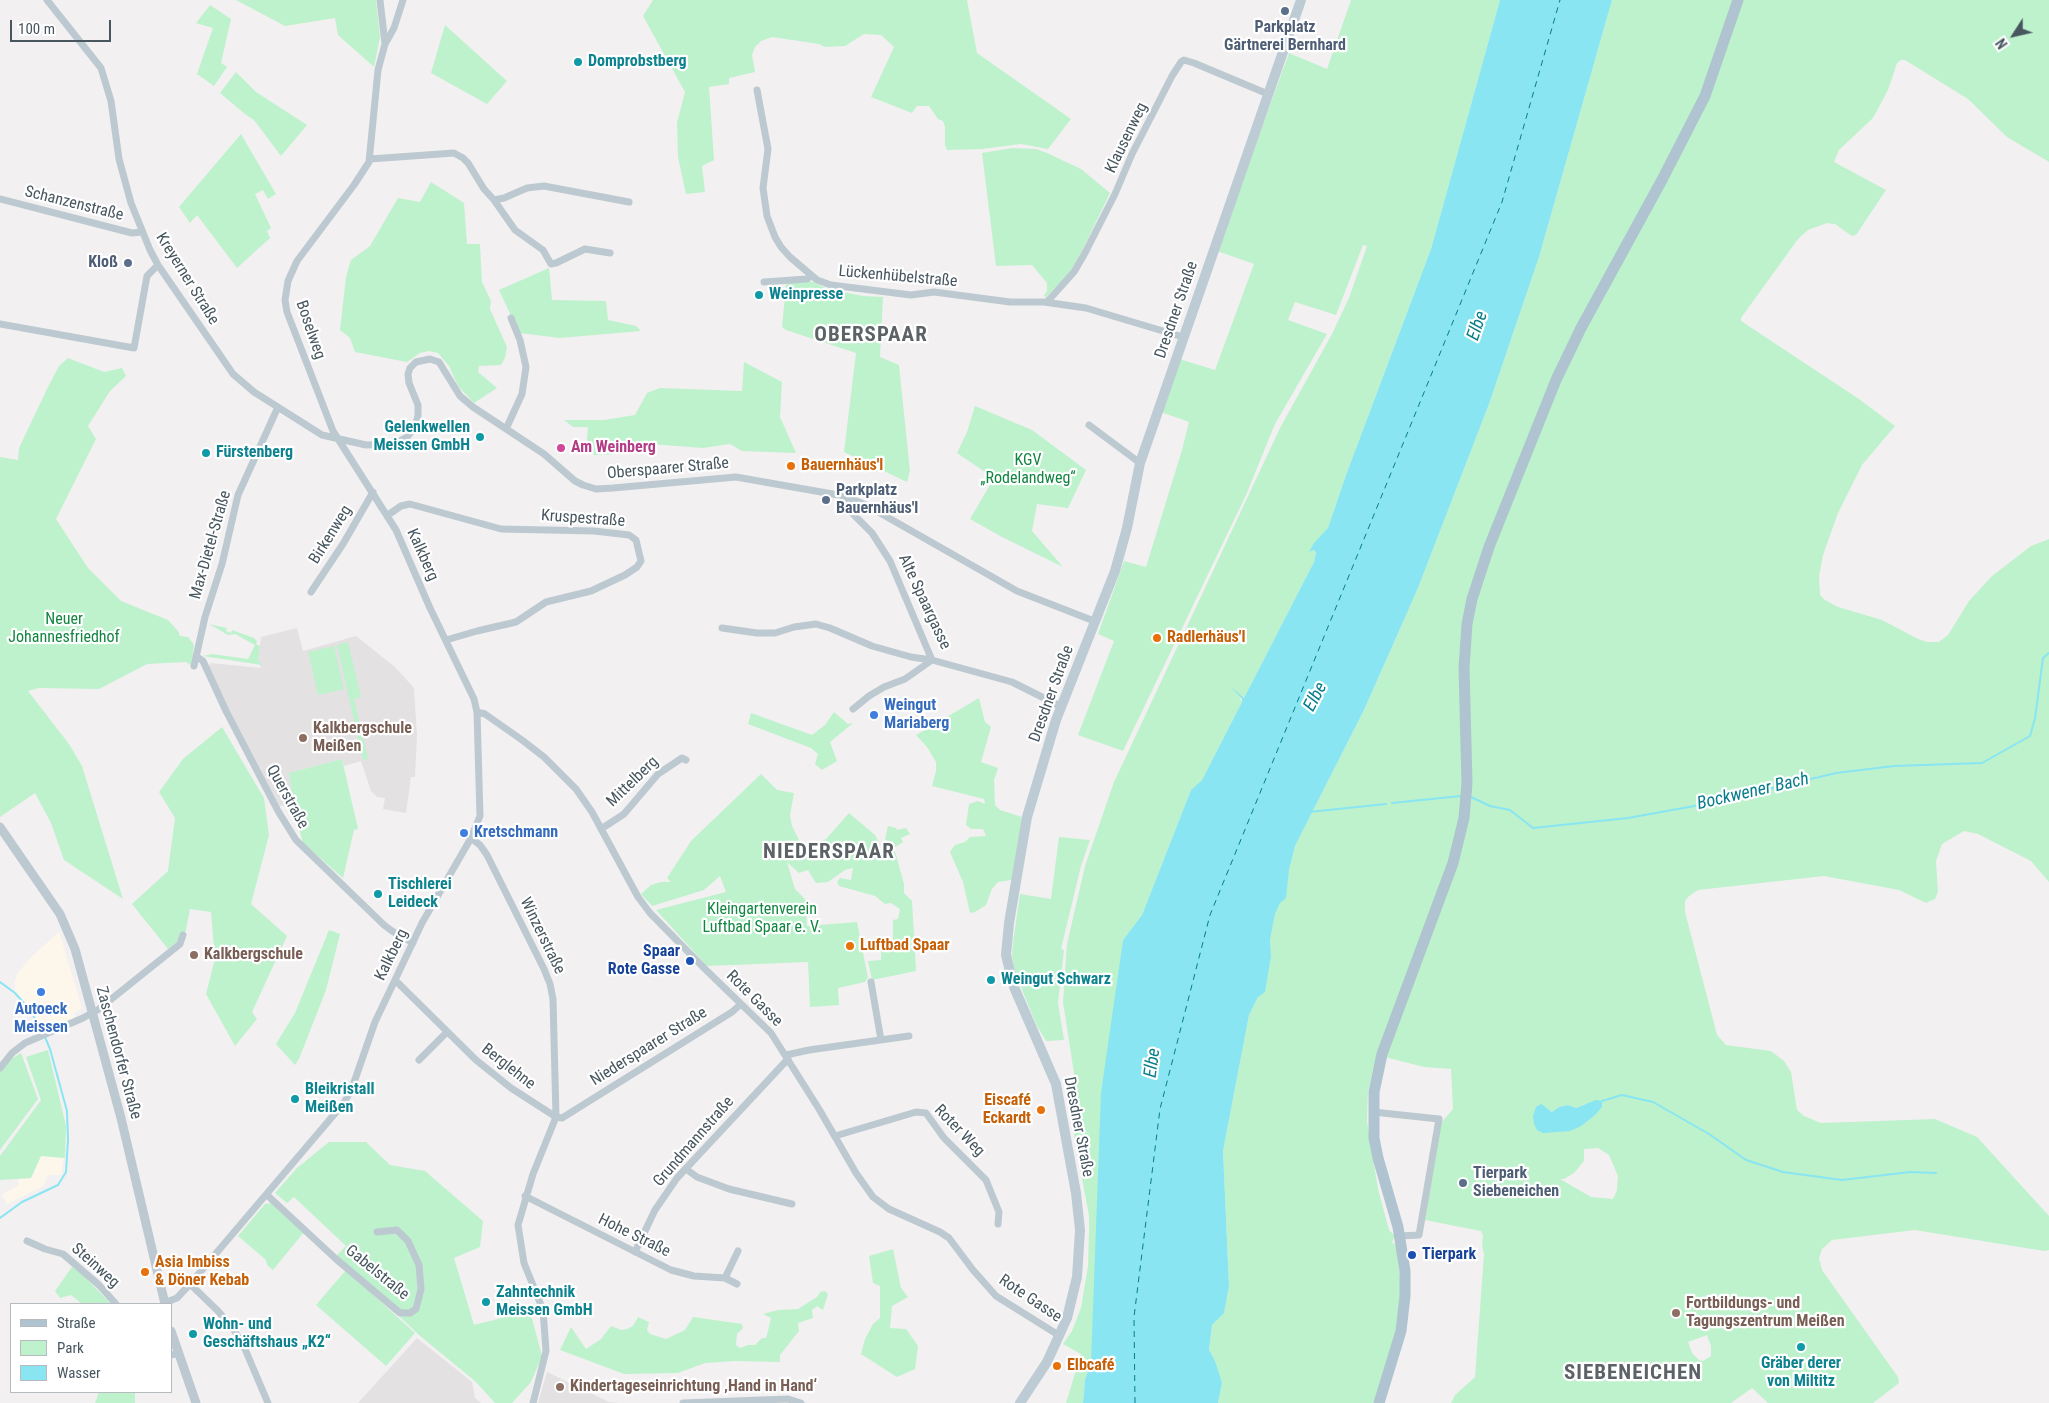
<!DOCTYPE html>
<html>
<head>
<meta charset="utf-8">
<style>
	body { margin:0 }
	#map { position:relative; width:2049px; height:1403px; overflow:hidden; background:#f3f0f1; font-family:"Roboto Condensed",sans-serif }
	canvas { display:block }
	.legend { position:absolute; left:10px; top:1303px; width:162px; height:90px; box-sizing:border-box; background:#fff; border:1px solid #b5bbbf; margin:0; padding:6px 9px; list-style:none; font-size:15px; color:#47565f }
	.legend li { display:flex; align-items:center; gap:10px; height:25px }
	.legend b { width:25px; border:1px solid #b5bbbf }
	.north { position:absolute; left:1989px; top:10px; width:50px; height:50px; -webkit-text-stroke:4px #fff; paint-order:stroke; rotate:235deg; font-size:14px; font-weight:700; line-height:20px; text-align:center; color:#47565f }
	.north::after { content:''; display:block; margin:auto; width:18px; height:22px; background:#47565f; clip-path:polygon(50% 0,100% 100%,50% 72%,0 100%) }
	.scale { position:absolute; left:10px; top:20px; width:101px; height:22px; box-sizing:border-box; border:2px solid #47565f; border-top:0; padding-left:6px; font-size:15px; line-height:18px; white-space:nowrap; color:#47565f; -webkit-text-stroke:4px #fff; paint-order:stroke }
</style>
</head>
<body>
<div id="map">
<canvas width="2049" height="1403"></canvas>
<ul class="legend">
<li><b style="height:6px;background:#afc3d0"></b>Straße</li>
<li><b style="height:14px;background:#bdf2cd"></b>Park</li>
<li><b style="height:14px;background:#88e5f1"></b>Wasser</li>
</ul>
<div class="north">N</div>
<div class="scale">100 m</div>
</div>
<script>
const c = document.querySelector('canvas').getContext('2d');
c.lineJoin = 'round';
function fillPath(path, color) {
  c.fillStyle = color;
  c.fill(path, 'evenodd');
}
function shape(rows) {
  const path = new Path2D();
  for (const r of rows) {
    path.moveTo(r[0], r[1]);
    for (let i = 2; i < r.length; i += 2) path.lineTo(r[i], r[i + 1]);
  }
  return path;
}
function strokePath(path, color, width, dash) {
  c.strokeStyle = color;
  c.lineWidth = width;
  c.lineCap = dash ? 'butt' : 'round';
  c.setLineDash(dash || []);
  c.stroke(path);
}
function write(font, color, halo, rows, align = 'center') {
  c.font = font + ' "Roboto Condensed",sans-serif';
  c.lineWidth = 4.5;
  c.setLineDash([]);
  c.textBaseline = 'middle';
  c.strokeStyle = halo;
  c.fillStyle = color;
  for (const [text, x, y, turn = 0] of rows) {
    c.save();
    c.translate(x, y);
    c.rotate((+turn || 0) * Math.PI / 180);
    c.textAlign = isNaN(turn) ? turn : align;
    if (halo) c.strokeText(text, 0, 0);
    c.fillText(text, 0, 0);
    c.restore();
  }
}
const commercial = shape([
	[59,932,82,1008,75,1012,74,1018,42,1029,30,1010,15,993,15,982,17,974,31,957],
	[41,1156,64,1158,61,1175,47,1175,45,1183,42,1187,7,1204,1,1195,19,1185,18,1179,31,1178]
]);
const education = shape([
	[297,628,303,651,356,636,395,667,414,688,417,736,415,777,411,777,406,813,383,809,385,798,377,797,371,791,361,761,344,766,342,759,289,773,293,805,279,806,231,717,209,668,210,663,261,668,258,660,261,637],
	[417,1338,472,1382,475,1398,481,1403,358,1403],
	[547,1372,609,1402,619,1403,538,1403]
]);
const green = shape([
	[236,0,376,0,380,37,374,67,338,35,335,18,285,26],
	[653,0,967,0,977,53,1071,119,1048,149,1021,144,982,149,947,150,945,145,945,127,943,121,938,119,929,106,917,106,912,113,871,97,894,47,881,35,864,34,845,46,825,47,819,44,772,37,761,41,755,47,752,55,755,72,729,78,729,84,709,87,714,160,702,166,705,192,686,194,678,157,677,123,685,92,643,16],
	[1351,0,1500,0,1431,249,1346,475,1328,528,1309,552,1314,550,1316,553,1314,562,1244,698,1238,694,1242,702,1202,780,1191,790,1142,915,1123,940,1118,979,1091,1362,1085,1380,1083,1403,1066,1403,1081,1354,1063,1344,1072,1331,1081,1308,1088,1266,1089,1231,1089,1216,1072,1124,1074,1073,1063,1002,1067,944,1085,866,1114,782,1280,428,1332,334,1349,298,1367,246,1363,245,1336,315,1295,302,1288,320,1327,334,1275,424,1246,495,1123,751,1078,735,1114,641,1098,634,1124,561,1146,567,1182,450,1189,422,1158,411,1176,358,1215,370,1254,264,1217,251,1289,53,1327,69],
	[1612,0,2049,0,2049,162,2007,137,1968,99,1905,60,1901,60,1897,63,1888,90,1873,118,1839,150,1834,162,1886,190,1856,235,1852,236,1835,224,1827,223,1808,230,1798,239,1741,318,1741,321,1859,399,1895,426,1862,465,1838,513,1823,555,1819,577,1820,595,1825,600,1838,607,1882,620,1918,639,1927,642,1939,642,1948,635,1969,601,1992,576,2031,546,2049,539,2049,882,2031,861,1978,834,1964,831,1942,844,1936,861,1938,892,1935,899,1926,903,1899,890,1824,876,1698,890,1689,896,1685,901,1685,912,1717,1035,1726,1045,1771,1051,1784,1061,1791,1072,1797,1110,1804,1116,1821,1123,1935,1119,1977,1137,2049,1216,2049,1250,2044,1251,1915,1230,1832,1240,1822,1249,1819,1258,1822,1270,1898,1377,1899,1383,1873,1403,1768,1403,1752,1388,1731,1403,1451,1403,1455,1395,1475,1377,1484,1254,1482,1246,1483,1235,1481,1231,1425,1220,1440,1124,1453,1109,1451,1069,1424,1067,1385,1057,1373,1070,1368,1091,1367,1121,1378,1189,1389,1230,1395,1236,1392,1242,1397,1246,1401,1290,1396,1329,1375,1403,1218,1403,1222,1383,1209,1350,1212,1325,1224,1312,1229,1286,1223,1151,1249,1015,1258,997,1271,956,1270,940,1275,914,1289,870,1295,846,1364,710,1418,588,1489,404,1539,257],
	[1587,1103,1543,1133,1545,1107,1552,1112,1559,1107,1568,1105,1576,1108],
	[1598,1148,1609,1155,1618,1176,1617,1190,1613,1199,1591,1197,1560,1179,1564,1179,1574,1173,1584,1161,1584,1149],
	[1707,1335,1711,1346,1711,1356,1703,1361,1699,1360,1692,1353,1688,1342],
	[210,5,231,19,221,63,227,67,214,86,197,74,213,28,196,23],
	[445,25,507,81,487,104,431,73],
	[236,72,256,92,307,125,281,156,254,120,245,114,220,93],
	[241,134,276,194,268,199,263,190,255,194,271,228,267,231,270,238,237,268,197,215,190,223,179,207],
	[1012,148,1036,149,1047,153,1081,169,1110,193,1081,253,1069,274,1045,298,1044,295,1047,291,1047,283,1032,265,996,266,982,153],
	[431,182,464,203,467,244,480,244,482,282,491,301,490,309,507,347,505,358,501,365,479,366,478,372,497,388,474,403,458,386,449,366,438,353,429,351,420,353,407,362,355,352,350,338,340,330,346,277,351,260,370,246,398,198,420,202],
	[549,268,552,300,606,301,608,320,636,326,641,331,560,338,519,333,499,290],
	[789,281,810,281,831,290,863,296,883,297,880,357,899,365,910,471,907,482,844,452,856,353,786,330,782,327,786,285],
	[68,358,104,372,122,368,126,376,110,391,88,426,96,439,56,519,88,568,121,601,168,620,178,631,180,636,188,637,194,645,191,665,186,662,147,664,99,689,39,688,28,691,69,744,82,766,123,899,64,860,51,823,35,793,0,817,0,457,18,460,19,448,48,387,59,366],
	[744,362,782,382,780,417,796,453,742,451,730,444,703,448,623,442,621,454,594,455,587,439,588,427,573,427,564,420,604,420,635,415,647,393,660,388,742,391],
	[975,406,1032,430,1086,470,1068,508,1037,504,1032,531,1063,567,1002,537,970,519,994,478,957,453,967,432],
	[209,624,227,628,226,631,231,633,232,630,254,638,257,641,256,644,260,646,258,660,262,665,203,656,212,654,248,659,255,645,235,634,228,635],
	[348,642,361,697,354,699,368,759,363,760,337,645],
	[334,646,344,689,318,695,308,652],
	[979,698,985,722,991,727,981,762,998,768,994,780,995,805,1000,810,1022,817,1013,878,1011,880,998,882,992,889,986,905,975,912,970,913,963,882,950,852,955,845,965,842,970,837,986,836,983,829,971,829,966,825,969,804,978,801,985,804,984,799,932,786,936,771,936,762,927,747,916,735],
	[834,712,848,724,853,723,830,742,837,761,822,770,815,764,818,754,811,748,748,724,751,713,812,735,825,725],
	[222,727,264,798,269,835,251,904,287,936,252,1012,257,1019,235,1046,206,994,215,959,211,912,190,909,185,935,168,949,132,904,168,871,175,818,159,792,183,759],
	[342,759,358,829,354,830,343,878,303,843,293,805,289,773],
	[761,774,777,790,794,793,790,815,792,826,803,848,826,839,849,813,875,835,880,845,873,853,890,844,885,839,888,826,896,828,897,830,906,828,910,834,901,838,903,842,894,848,904,884,904,893,912,901,916,971,872,980,868,961,881,960,881,939,893,939,893,920,898,919,900,909,891,903,885,904,875,896,839,886,837,882,840,878,851,880,853,868,845,870,828,882,816,883,808,870,799,873,787,862,795,889,805,899,807,926,857,922,868,978,865,982,838,988,839,1005,810,1007,808,962,707,966,656,910,726,892,720,876,704,890,652,906,641,894,651,885,661,882,671,882,667,878,691,841],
	[1059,837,1090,840,1081,866,1061,949,1064,950,1058,1003,1064,1040,1046,1041,1036,1024,1016,975,1012,956,1013,942,1020,894,1051,899],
	[329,930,340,934,326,990,299,1059,295,1065,276,1044,295,1013],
	[48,1050,66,1126,65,1158,41,1156,31,1178,0,1180,0,1156,41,1100,26,1057],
	[21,1053,38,1099,0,1150,0,1072,11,1059],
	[329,1142,366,1142,390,1165,425,1171,483,1221,480,1247,454,1258,474,1325,530,1311,542,1356,531,1382,512,1403,495,1403,476,1382,419,1335,336,1256,346,1246,294,1197,287,1203,275,1193,297,1168],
	[273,1203,304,1232,273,1270,267,1265,266,1260,238,1236,265,1204],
	[893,1249,901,1288,908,1297,892,1306,890,1328,906,1329,918,1346,915,1369,897,1377,861,1354,865,1339,873,1324,880,1318,880,1286,873,1283,869,1256],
	[72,1267,83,1275,111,1304,82,1304,71,1295,60,1298,55,1291],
	[346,1270,415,1333,386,1366,316,1305],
	[825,1291,828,1294,823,1310,817,1306,812,1310,813,1318,798,1323,799,1331,780,1355,780,1362,735,1361,705,1363,678,1373,624,1374,560,1350,571,1327,586,1349,601,1339,611,1326,622,1330,627,1329,633,1326,638,1317,649,1322,647,1330,650,1334,666,1339,685,1330,693,1317,742,1324,743,1328,737,1334,736,1345,740,1348,748,1345,755,1345,762,1338,766,1338,768,1331,771,1318,763,1314,778,1310,798,1309,817,1297,820,1292],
	[99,1392,135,1392,135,1403,95,1403]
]);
const water = shape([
	[1500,0,1612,0,1539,257,1489,404,1418,588,1364,710,1295,846,1289,870,1286,898,1280,903,1275,914,1270,940,1271,956,1265,992,1258,997,1249,1015,1223,1151,1229,1286,1224,1313,1212,1325,1209,1350,1215,1361,1222,1383,1218,1403,1083,1403,1085,1380,1091,1362,1101,1093,1123,940,1142,915,1191,790,1202,780,1242,702,1242,699,1231,687,1244,698,1314,562,1316,553,1314,550,1309,552,1314,543,1328,528,1346,475,1431,249],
	[1596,1100,1602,1101,1602,1107,1595,1115,1581,1126,1570,1131,1543,1133,1537,1130,1534,1124,1533,1116,1536,1107,1541,1104,1552,1112,1559,1107,1568,1105,1576,1108]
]);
const stream = shape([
	[1471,797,1490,806,1510,810,1533,828,1628,818,1711,803,1836,773,1894,766,1982,763,2030,736,2035,718,2043,658,2049,653],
	[1392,803,1461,796],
	[1309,812,1386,804],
	[0,982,15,993,30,1010,43,1032],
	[1602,1101,1622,1095,1653,1102,1709,1134,1746,1160,1783,1172,1842,1180,1910,1172,1936,1173],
	[0,1218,22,1202,58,1185,66,1172,68,1140,67,1111,50,1049,45,1037]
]);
const ferry = shape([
	[1135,1403,1134,1317,1160,1109,1210,915,1502,202,1560,0]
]);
const minor = shape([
	[47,0,101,68,111,101,119,159,131,203,150,250,158,265,233,374,254,392,322,435,366,445,394,444,407,437,415,427,418,416,418,405,409,383,408,374,410,368,416,362,430,359,439,362,460,396,473,407,544,454,575,481,583,485,596,489,613,488,736,477,844,496,866,505,1017,591,1094,621],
	[380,0,385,44],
	[757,90,768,149,763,188,767,216,775,237,781,247,790,257,817,280,831,285,911,295,934,292,1010,302,1044,302,1086,308,1183,337],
	[370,159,454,153,463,158,468,163,484,189,494,200,504,198,527,188,544,186,629,202],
	[0,199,132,233,142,232],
	[494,200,515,230,543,250,551,264,556,263,585,249,610,253],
	[764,282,807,279,810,276],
	[1044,302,1047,302,1074,272,1085,253,1115,194,1132,154,1172,76,1181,62,1184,60,1194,63,1268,94],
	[0,324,134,348,147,276,158,265],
	[1089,425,1140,463],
	[506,429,522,394,526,367,520,340,511,318],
	[844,496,844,505,872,533,890,561,932,660,1012,682,1062,707],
	[388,515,401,506,410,504,501,529,594,531,629,535,636,540,641,561,637,567,625,575,591,591,546,602,516,622,477,631,446,640],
	[311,592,343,544,373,492],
	[722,628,757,633,775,633,794,627,816,624,830,628,872,646,911,657,932,660],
	[196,656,203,661,226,711,278,811,296,840,384,925,392,931,413,943],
	[194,666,205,617,222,564,238,495,278,407],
	[853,709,869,696,884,687,905,679,932,660],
	[477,712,485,714,522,740,544,757,576,789,592,812,638,897,650,913,705,969,771,1033,819,1109,856,1173,873,1197,889,1209,940,1232,949,1238,973,1270,996,1296,1060,1336],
	[601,829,624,814,658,774,682,758,686,760],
	[471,838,480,845,487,855,544,969,550,984,553,999,556,1117],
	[395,980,476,1060,511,1088,556,1117],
	[871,982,881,1040],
	[786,1055,809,1050,909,1036],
	[419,1060,447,1032],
	[0,1068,12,1053,25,1043,83,1018,99,1009,180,944,183,935],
	[1373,1112,1439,1119,1419,1235,1400,1236],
	[556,1117,562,1118,732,1012,741,1004],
	[835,1136,916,1112,926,1113,944,1138,986,1180,999,1212,998,1224],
	[686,1169,697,1177,729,1189,792,1204],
	[267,1195,336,1259,400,1313,410,1313,416,1309,421,1289,419,1265,408,1241,397,1230,377,1232],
	[525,1196,671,1270,694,1276,725,1278,737,1284],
	[27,1241,45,1249,63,1254,99,1285,116,1304],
	[635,1252,655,1210,677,1178,788,1059],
	[725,1278,738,1251],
	[190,1284,218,1311,234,1330,245,1349,268,1403],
	[164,1303,177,1298,190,1284,343,1104,351,1091,375,1022,395,980,422,923,471,838,480,816,477,712,474,699,430,608,396,530,333,431,287,312,285,300,288,281,297,261,354,185,369,162,378,70,385,44,394,28,403,0],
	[171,1355,179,1353],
	[533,1403,546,1351,543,1310,524,1263,518,1225,533,1174,556,1117],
	[683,1403,788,1399,801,1403]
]);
const tertiary = shape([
	[0,827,60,914,75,949,121,1118,165,1304],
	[171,1331,196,1403]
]);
const secondary = shape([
	[1020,1403,1047,1362,1067,1318,1077,1277,1080,1230,1076,1193,1056,1084,1014,987,1006,955,1009,923,1027,817,1056,720,1115,571,1127,528,1140,463,1301,0]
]);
const primary = shape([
	[1379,1403,1401,1331,1405,1296,1405,1271,1398,1227,1378,1158,1374,1138,1374,1092,1382,1054,1453,863,1464,818,1467,783,1464,668,1467,624,1472,599,1489,547,1556,380,1581,328,1663,178,1705,96,1738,0]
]);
const markers = [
	[1285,11,5,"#5c6f8a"],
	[578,62,5,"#0f9aa8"],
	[128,263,5,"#5c6f8a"],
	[759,295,5,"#0f9aa8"],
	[480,437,5,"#0f9aa8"],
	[561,448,5,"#d1479c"],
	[206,453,5,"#0f9aa8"],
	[791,466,5,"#e8710a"],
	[826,500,5,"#5c6f8a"],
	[1157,638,5,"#e8710a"],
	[874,715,5,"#3f7fe0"],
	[303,738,5,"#8d6e63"],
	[464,833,5,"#3f7fe0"],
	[378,894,5,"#0f9aa8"],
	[850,946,5,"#e8710a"],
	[194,955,5,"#8d6e63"],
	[690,961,5,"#1a4fb4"],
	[991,980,5,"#0f9aa8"],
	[41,992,5,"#3f7fe0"],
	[295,1099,5,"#0f9aa8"],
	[1041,1110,5,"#e8710a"],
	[1463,1183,5,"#5c6f8a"],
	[1412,1255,5,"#1a4fb4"],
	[145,1272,5,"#e8710a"],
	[486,1302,5,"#0f9aa8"],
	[1676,1313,5,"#8d6e63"],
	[193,1334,5,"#0f9aa8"],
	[1801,1347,5,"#0f9aa8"],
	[1057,1366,5,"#e8710a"],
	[560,1387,5,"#8d6e63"]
];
const serviceNames = [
	["Parkplatz",1285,28,"center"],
	["Gärtnerei Bernhard",1285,46,"center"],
	["Kloß",118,263,"right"],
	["Parkplatz",836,491],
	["Bauernhäus'l",836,509],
	["Tierpark",1473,1174],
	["Siebeneichen",1473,1192]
];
const cultureNames = [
	["Domprobstberg",588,62],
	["Weinpresse",769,295],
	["Gelenkwellen",470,428,"right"],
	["Meissen GmbH",470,446,"right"],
	["Fürstenberg",216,453],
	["Tischlerei",388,885],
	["Leideck",388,903],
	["Weingut Schwarz",1001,980],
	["Bleikristall",305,1090],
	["Meißen",305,1108],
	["Zahntechnik",496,1293],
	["Meissen GmbH",496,1311],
	["Wohn- und",203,1325],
	["Geschäftshaus „K2“",203,1343],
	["Gräber derer",1801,1364,"center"],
	["von Miltitz",1801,1382,"center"]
];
const streetNames = [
	["Klausenweg",1127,138,-64],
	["Schanzenstraße",74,204,14],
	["Lückenhübelstraße",898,277,5],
	["Kreyerner Straße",187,279,58],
	["Dresdner Straße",1177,310,-71],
	["Boselweg",310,330,71],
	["Oberspaarer Straße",668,469,-5],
	["Kruspestraße",583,519,4],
	["Birkenweg",331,535,-58],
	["Max-Dietel-Straße",211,545,-74],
	["Kalkberg",422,555,66],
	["Alte Spaargasse",924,602,65],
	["Dresdner Straße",1052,694,-70],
	["Mittelberg",633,782,-44],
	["Querstraße",287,797,61],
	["Winzerstraße",542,936,64],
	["Kalkberg",392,955,-64],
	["Rote Gasse",754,999,45],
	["Niederspaarer Straße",649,1047,-32],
	["Zaschendorfer Straße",118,1053,75],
	["Berglehne",508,1067,38],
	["Dresdner Straße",1078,1127,79],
	["Roter Weg",959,1131,46],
	["Grundmannstraße",694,1142,-49],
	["Hohe Straße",634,1236,26],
	["Steinweg",95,1266,42],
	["Gabelstraße",377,1273,39],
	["Rote Gasse",1030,1299,34]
];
const hotelNames = [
	["Am Weinberg",571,448]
];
const parkNames = [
	["KGV",1028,461],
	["„Rodelandweg“",1028,479],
	["Neuer",64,620],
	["Johannesfriedhof",64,638],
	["Kleingartenverein",762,910],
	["Luftbad Spaar e. V.",762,928]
];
const foodNames = [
	["Bauernhäus'l",801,466],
	["Radlerhäus'l",1167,638],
	["Luftbad Spaar",860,946],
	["Eiscafé",1031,1101,"right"],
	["Eckardt",1031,1119,"right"],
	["Asia Imbiss",155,1263],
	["& Döner Kebab",155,1281],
	["Elbcafé",1067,1366]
];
const shopNames = [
	["Weingut",884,706],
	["Mariaberg",884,724],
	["Kretschmann",474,833],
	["Autoeck",41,1010,"center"],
	["Meissen",41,1028,"center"]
];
const educationNames = [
	["Kalkbergschule",313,729],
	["Meißen",313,747],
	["Kalkbergschule",204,955],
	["Fortbildungs- und",1686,1304],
	["Tagungszentrum Meißen",1686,1322],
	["Kindertageseinrichtung ‚Hand in Hand‘",570,1387]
];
const transitNames = [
	["Spaar",680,952],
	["Rote Gasse",680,970],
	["Tierpark",1422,1255,"left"]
];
const waterNames = [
	["Elbe",1478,326,-71],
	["Elbe",1316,697,-62],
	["Bockwener Bach",1753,792,-13],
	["Elbe",1153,1063,-82]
];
const districtNames = [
	["OBERSPAAR",871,336],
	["NIEDERSPAAR",829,853],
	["SIEBENEICHEN",1633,1374]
];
fillPath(commercial, '#fdf6ea');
fillPath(education, '#e4e1e3');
fillPath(green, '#bdf2cd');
fillPath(water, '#88e5f1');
strokePath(stream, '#88e5f1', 2);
strokePath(ferry, '#077d8c', 1, [6, 5]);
strokePath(minor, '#bdc9d0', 7);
strokePath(tertiary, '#bdc9d0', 9);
strokePath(secondary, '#bdcbd5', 10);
strokePath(primary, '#afc3d0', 11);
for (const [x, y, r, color] of markers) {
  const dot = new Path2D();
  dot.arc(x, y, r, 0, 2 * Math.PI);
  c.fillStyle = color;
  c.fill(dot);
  strokePath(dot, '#fff', 2);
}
write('bold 16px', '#4e5e75', '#fff', serviceNames, 'left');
write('bold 16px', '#0d838f', '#fff', cultureNames, 'left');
write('16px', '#47565f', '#fff', streetNames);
write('bold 16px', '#b23c85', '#fff', hotelNames, 'left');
write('16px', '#128641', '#fff', parkNames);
write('bold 16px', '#c56008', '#fff', foodNames, 'left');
write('bold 16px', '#366cbe', '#fff', shopNames, 'left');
write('bold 16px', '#785e54', '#fff', educationNames, 'left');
write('bold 16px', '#164399', '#fff', transitNames, 'right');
write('italic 18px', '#077d8c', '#fff', waterNames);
c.letterSpacing = '1px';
write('bold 21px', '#5c6266', '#fff', districtNames);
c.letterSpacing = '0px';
</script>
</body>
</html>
